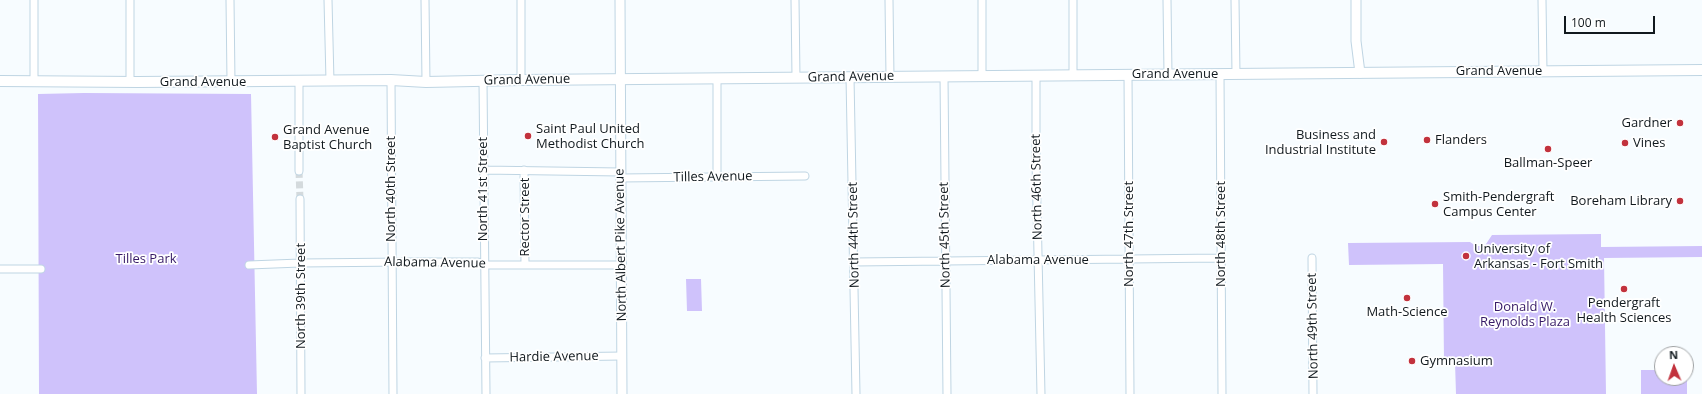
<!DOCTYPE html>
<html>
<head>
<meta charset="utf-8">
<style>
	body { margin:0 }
	#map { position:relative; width:1702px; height:394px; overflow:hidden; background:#f7fcff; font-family:"Open Sans",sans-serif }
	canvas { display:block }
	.north { position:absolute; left:1654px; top:346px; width:40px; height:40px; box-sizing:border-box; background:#fff; border:1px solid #a0a3a5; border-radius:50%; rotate:358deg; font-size:11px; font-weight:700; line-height:16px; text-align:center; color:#11191e }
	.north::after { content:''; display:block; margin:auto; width:14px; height:18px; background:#c2323d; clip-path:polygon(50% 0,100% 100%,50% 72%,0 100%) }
	.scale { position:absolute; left:1564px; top:16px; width:91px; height:18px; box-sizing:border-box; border:2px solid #11191e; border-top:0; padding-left:5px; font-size:12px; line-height:14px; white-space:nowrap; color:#11191e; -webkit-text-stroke:3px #fff; paint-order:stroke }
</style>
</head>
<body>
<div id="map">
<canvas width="1702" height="394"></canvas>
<div class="north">N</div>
<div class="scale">100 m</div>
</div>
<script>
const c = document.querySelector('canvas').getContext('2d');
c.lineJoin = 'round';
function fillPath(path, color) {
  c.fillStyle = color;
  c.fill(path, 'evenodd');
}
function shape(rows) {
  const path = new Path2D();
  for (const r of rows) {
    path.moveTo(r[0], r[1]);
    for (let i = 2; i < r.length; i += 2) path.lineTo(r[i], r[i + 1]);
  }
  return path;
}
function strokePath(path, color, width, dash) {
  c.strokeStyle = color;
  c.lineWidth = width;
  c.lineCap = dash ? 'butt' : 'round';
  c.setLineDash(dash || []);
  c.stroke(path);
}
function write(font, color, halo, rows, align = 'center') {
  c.font = font + ' "Open Sans",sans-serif';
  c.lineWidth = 3.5;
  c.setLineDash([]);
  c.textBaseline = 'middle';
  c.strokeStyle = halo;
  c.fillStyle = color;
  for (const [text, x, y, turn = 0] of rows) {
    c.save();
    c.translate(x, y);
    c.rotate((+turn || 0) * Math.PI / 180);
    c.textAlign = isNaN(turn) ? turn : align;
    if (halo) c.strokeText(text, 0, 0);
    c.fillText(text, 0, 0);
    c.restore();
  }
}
const green = shape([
	[84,93,251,94,257,394,39,394,38,94],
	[1601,234,1601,247,1702,246,1702,257,1604,258,1606,394,1456,394,1455,362,1444,362,1443,264,1349,265,1348,243,1470,242,1476,246,1481,246,1486,244,1492,235],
	[686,279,701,279,702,311,687,311],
	[1641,370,1662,370,1662,378,1686,378,1687,370,1687,394,1641,394]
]);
const minorTunnel = shape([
	[299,171,300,199]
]);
const minor = shape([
	[34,0,34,80],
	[230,0,231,81],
	[328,0,330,81],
	[425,0,426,82],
	[521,0,521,80],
	[795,0,796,77],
	[889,0,890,77],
	[982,0,982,76],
	[1073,0,1073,75],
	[1167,0,1168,74],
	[1235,0,1236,74],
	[1542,0,1543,71],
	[1220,74,1222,394],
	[1036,75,1036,161,1041,394],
	[1128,75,1130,394],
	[944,76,947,394],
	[850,77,856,394],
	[717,78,717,177],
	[391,80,393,394],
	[299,81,299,171],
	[483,81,486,394],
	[130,82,130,0],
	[483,170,620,172],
	[524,170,525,265],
	[620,178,805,176],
	[300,199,301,394],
	[1312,258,1313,394],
	[854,262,1221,258],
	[249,265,300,263,406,262,478,262,488,265,621,265],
	[0,269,41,269],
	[485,358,622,356]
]);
const tertiary = shape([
	[620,0,622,394],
	[1356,0,1356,41,1360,73]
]);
const secondary = shape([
	[0,81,138,82,391,80,426,82,521,80,1702,70]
]);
const markers = [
	[1680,123,4,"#c2323d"],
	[528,136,4,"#c2323d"],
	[275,137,4,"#c2323d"],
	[1427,140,4,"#c2323d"],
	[1384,142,4,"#c2323d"],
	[1625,143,4,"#c2323d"],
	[1548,149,4,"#c2323d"],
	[1680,201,4,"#c2323d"],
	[1435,204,4,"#c2323d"],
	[1466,256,4,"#c2323d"],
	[1624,289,4,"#c2323d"],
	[1407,298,4,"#c2323d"],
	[1412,361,4,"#c2323d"]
];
const streetNames = [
	["Grand Avenue",1499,71],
	["Grand Avenue",1175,74],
	["Grand Avenue",851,77,-1],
	["Grand Avenue",527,80,-1],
	["Grand Avenue",203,82],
	["Tilles Avenue",713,177,-1],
	["North 46th Street",1037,187,-91],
	["North 40th Street",391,189,-90],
	["North 41st Street",483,189,-90],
	["Rector Street",525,217,-90],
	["North 47th Street",1129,234,-90],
	["North 48th Street",1221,234,-90],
	["North 44th Street",854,235,-91],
	["North 45th Street",945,235,-91],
	["North Albert Pike Avenue",621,245,-91],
	["Alabama Avenue",1038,260],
	["Alabama Avenue",435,263,1],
	["North 39th Street",301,296,-90],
	["North 49th Street",1313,326,-91],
	["Hardie Avenue",554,357,-1]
];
const poiNames = [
	["Gardner",1672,123,"right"],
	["Saint Paul United",536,129],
	["Methodist Church",536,144],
	["Grand Avenue",283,130],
	["Baptist Church",283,145],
	["Business and",1376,135,"right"],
	["Industrial Institute",1376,150,"right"],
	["Flanders",1435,140],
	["Vines",1633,143],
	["Ballman-Speer",1548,163,"center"],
	["Smith-Pendergraft",1443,197],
	["Campus Center",1443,212],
	["Boreham Library",1672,201,"right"],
	["University of",1474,249],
	["Arkansas - Fort Smith",1474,264],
	["Pendergraft",1624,303,"center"],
	["Health Sciences",1624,318,"center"],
	["Math-Science",1407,312,"center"],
	["Gymnasium",1420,361]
];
const parkNames = [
	["Tilles Park",146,259],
	["Donald W.",1525,307],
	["Reynolds Plaza",1525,322]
];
fillPath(green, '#cfc2fb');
strokePath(minorTunnel, '#d4dadd', 7, [7, 3.5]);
strokePath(minor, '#bfd5e3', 9);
strokePath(tertiary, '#bfd5e3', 11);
strokePath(secondary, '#bfd5e3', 12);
strokePath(minor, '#fff', 7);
strokePath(tertiary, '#fff', 9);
strokePath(secondary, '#fff', 10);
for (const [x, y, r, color] of markers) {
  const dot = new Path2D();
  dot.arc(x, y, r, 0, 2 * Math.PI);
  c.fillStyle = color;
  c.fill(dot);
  strokePath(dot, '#fff', 1.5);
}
write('13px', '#11191e', '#fff', streetNames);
write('13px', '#11191e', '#fff', poiNames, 'left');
write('13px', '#371a67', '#fff', parkNames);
</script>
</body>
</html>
